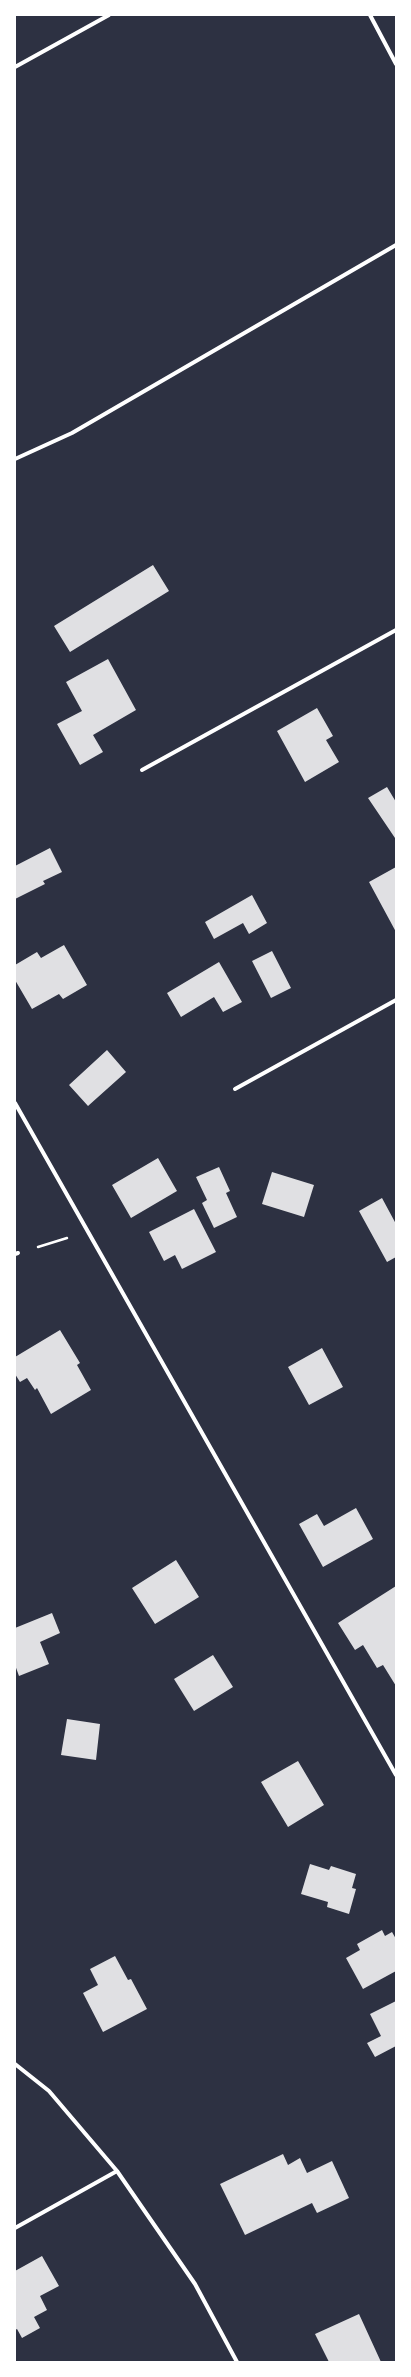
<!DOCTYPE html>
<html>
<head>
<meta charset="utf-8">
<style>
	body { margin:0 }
	#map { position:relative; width:411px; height:2377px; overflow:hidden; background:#2d3142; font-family:"Space Grotesk",sans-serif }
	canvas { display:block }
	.frame { position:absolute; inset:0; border:16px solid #fff; pointer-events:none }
</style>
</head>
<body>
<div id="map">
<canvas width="411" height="2377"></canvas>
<div class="frame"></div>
</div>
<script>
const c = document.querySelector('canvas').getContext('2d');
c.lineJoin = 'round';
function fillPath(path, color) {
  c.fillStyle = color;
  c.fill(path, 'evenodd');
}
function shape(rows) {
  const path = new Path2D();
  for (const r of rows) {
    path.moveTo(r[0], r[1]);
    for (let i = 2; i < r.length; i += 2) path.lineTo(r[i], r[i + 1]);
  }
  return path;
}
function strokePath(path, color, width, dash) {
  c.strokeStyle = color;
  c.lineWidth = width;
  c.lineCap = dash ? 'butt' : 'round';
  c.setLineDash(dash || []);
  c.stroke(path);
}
const building = shape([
	[153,565,169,591,70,652,54,626],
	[108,659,136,710,93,735,103,752,80,765,57,724,82,711,66,682],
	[317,708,333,736,326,740,339,762,305,782,277,731],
	[387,787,396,802,395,838,368,798],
	[50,848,62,872,43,881,45,884,15,899,15,866],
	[396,867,396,932,369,882],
	[252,895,267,923,249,934,243,923,214,939,205,922],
	[64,945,87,985,63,999,59,994,32,1009,15,980,15,965,37,952,41,958],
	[272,951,291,988,271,998,252,961],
	[219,962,242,1002,223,1012,214,997,181,1017,167,993],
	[107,1050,126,1072,88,1106,69,1085],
	[158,1158,177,1191,131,1218,112,1185],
	[219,1167,230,1191,226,1193,237,1217,214,1228,202,1203,207,1200,196,1177],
	[272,1172,314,1185,304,1217,262,1204],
	[382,1198,396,1224,396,1257,387,1262,359,1211],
	[194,1209,216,1252,182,1269,175,1255,164,1261,149,1232],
	[60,1330,80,1363,77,1365,91,1390,51,1414,37,1388,35,1390,27,1378,20,1382,15,1374,15,1357],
	[322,1348,343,1387,309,1405,288,1367],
	[356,1508,373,1539,323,1567,299,1524,317,1514,324,1526],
	[176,1560,199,1597,155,1624,132,1588],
	[396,1586,396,1686,383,1665,377,1668,363,1645,355,1650,338,1623],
	[52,1613,60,1633,40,1642,49,1664,19,1676,15,1665,15,1628],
	[213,1655,233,1687,194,1711,174,1679],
	[67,1719,100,1724,96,1760,61,1755],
	[298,1761,324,1805,288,1827,261,1782],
	[310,1864,329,1870,331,1866,356,1874,352,1888,356,1889,349,1914,327,1907,328,1902,301,1894],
	[382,1930,385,1936,392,1932,396,1939,396,1971,363,1989,346,1958,360,1950,357,1944],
	[115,1956,128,1980,131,1979,147,2009,103,2032,83,1993,98,1985,90,1969],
	[396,2001,396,2046,375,2057,367,2043,381,2036,370,2014],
	[283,2154,288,2165,300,2158,307,2173,332,2161,349,2198,317,2213,312,2203,245,2235,220,2184],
	[42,2256,59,2286,40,2296,47,2310,34,2317,40,2328,22,2338,17,2329,15,2330,15,2271],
	[359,2314,381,2362,329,2362,315,2334]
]);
const path = shape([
	[38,1247,67,1238]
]);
const minor = shape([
	[370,15,396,64],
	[15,67,109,15],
	[15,459,72,433,396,245],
	[142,770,396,630],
	[235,1089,396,1000],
	[15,1103,396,1775],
	[15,1254,18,1253],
	[15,2064,49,2091,117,2171,195,2284,237,2362],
	[15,2228,117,2171]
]);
fillPath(building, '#e0e0e3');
strokePath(path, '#fff', 2.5);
strokePath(minor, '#fff', 4);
</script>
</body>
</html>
